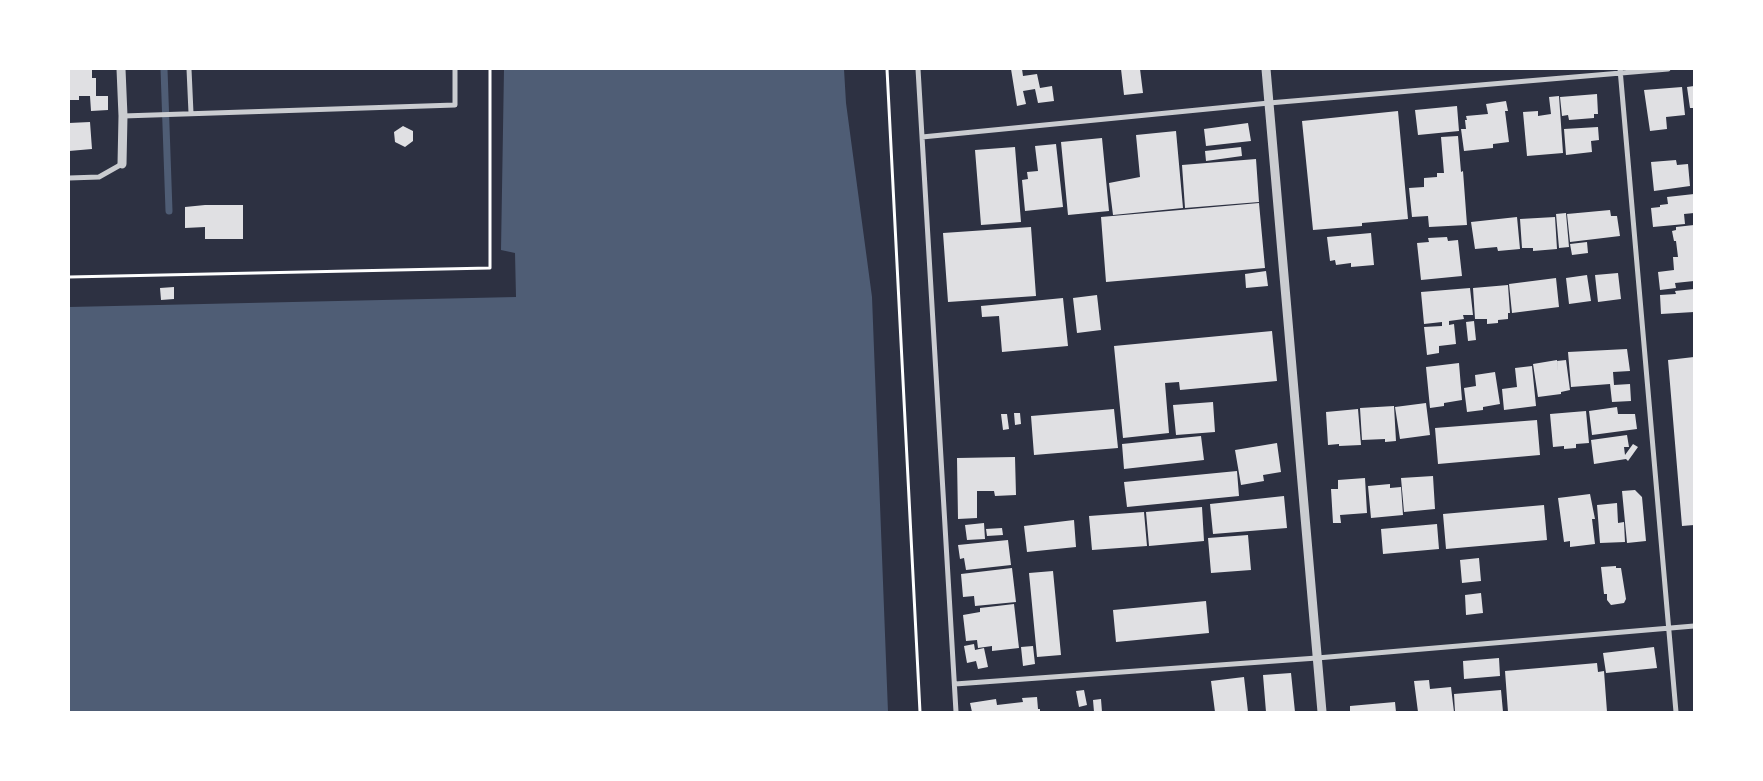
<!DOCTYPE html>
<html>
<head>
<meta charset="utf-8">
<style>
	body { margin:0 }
	#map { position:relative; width:1763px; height:781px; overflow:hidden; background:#2d3142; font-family:Cabin,sans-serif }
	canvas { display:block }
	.frame { position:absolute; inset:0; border:70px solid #fff; pointer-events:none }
</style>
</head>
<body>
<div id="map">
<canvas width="1763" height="781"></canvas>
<div class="frame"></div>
</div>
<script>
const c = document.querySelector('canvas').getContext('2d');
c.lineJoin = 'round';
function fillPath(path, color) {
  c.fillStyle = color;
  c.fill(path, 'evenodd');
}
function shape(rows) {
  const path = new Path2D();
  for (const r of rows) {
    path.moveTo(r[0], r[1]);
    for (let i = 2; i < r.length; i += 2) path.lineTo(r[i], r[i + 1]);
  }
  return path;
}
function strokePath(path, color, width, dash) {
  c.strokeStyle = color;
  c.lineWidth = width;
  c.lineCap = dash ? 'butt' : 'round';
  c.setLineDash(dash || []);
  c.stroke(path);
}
const water = shape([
	[504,69,844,69,846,103,872,297,888,712,69,712,69,307,516,297,515,253,501,250]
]);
const stream = shape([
	[164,69,169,211]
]);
const building = shape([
	[69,69,92,69,92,78,96,78,96,96,108,96,108,110,91,111,90,96,79,96,79,100,69,100],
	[1011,69,1022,69,1023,76,1037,74,1040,88,1052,86,1054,101,1038,103,1035,89,1023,91,1026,104,1017,106],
	[1121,69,1140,69,1143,93,1124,95],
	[1694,86,1694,108,1690,108,1687,87],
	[1682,87,1685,115,1666,117,1667,129,1650,131,1644,90],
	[1597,94,1598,114,1594,114,1594,118,1569,120,1568,115,1562,116,1560,97],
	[1559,96,1563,153,1527,156,1523,112,1538,111,1538,116,1551,114,1549,97],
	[1506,101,1508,111,1505,111,1509,142,1493,144,1493,148,1464,151,1461,129,1466,129,1465,120,1467,120,1466,116,1488,114,1486,104],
	[1457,106,1459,131,1418,135,1415,110],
	[1398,111,1408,219,1362,223,1362,226,1313,230,1302,121],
	[90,122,92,149,69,151,69,123],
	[1248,123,1251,141,1206,146,1204,129],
	[403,126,413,131,413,141,405,147,395,142,394,132],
	[1598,127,1599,140,1591,141,1592,152,1566,155,1564,129],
	[1176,131,1183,208,1113,215,1109,183,1140,177,1136,135],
	[1458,136,1461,172,1463,171,1467,225,1429,227,1428,216,1412,217,1409,188,1424,187,1424,178,1437,177,1437,173,1444,173,1441,137],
	[1102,138,1109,211,1068,215,1061,142],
	[1056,144,1063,207,1025,211,1022,180,1028,179,1027,172,1038,171,1035,146],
	[1015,147,1021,222,981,225,975,150],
	[1241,147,1242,156,1206,161,1205,151],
	[1256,159,1259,202,1185,208,1182,165],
	[1676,160,1677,165,1688,164,1690,186,1654,191,1651,162],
	[1694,194,1694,213,1684,214,1685,224,1653,227,1651,208,1660,207,1660,205,1668,204,1667,197],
	[1259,203,1265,268,1106,282,1101,217],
	[205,205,243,205,243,239,205,239,205,227,185,228,185,207],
	[1610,210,1611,216,1617,216,1620,236,1570,242,1567,214],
	[1566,213,1569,247,1559,248,1556,214],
	[1517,217,1520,249,1498,251,1497,247,1475,249,1471,222],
	[1555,217,1557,249,1533,251,1533,248,1522,248,1520,219],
	[1694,225,1694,281,1675,283,1676,288,1660,290,1658,272,1674,270,1673,257,1678,257,1676,241,1674,241,1672,231,1676,230,1676,227],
	[1031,227,1036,296,948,302,943,233],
	[1371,233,1374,265,1351,267,1351,263,1336,265,1335,260,1330,261,1327,237],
	[1447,237,1448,241,1458,240,1462,276,1421,280,1417,243,1429,242,1428,238],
	[1587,242,1588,253,1572,255,1570,244],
	[1266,271,1268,286,1246,288,1245,274],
	[1618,273,1621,299,1598,302,1595,275],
	[1587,275,1591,301,1569,304,1566,278],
	[1556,278,1559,307,1512,313,1509,284],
	[1508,285,1510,313,1508,313,1508,319,1498,320,1498,323,1487,324,1487,319,1475,319,1473,288],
	[174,287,174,299,161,300,160,288],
	[1470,288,1473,315,1463,315,1464,319,1449,321,1449,325,1454,324,1456,344,1439,346,1439,353,1427,355,1424,327,1442,326,1442,322,1424,324,1421,292],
	[1694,289,1694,312,1661,314,1660,295,1676,294,1675,291],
	[1097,295,1101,330,1077,333,1073,298],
	[1063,298,1068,346,1002,352,999,316,982,317,981,306],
	[1474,321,1476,340,1468,341,1466,322],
	[1272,331,1277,381,1180,390,1179,382,1165,383,1169,433,1123,438,1114,346],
	[1627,349,1630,371,1613,372,1614,385,1630,384,1631,401,1612,402,1610,384,1571,387,1568,352],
	[1694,357,1694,525,1682,526,1668,360],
	[1557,360,1558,373,1557,361,1566,360,1570,390,1561,392,1561,394,1538,397,1533,364],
	[1459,363,1462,400,1444,403,1444,406,1430,408,1426,367],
	[1532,366,1536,406,1504,410,1502,389,1517,387,1515,368],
	[1495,372,1500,404,1483,407,1483,410,1467,412,1464,388,1476,386,1475,375],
	[1213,402,1215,432,1176,435,1173,405],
	[1426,403,1430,435,1400,439,1395,407],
	[1394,406,1396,441,1385,442,1385,439,1362,440,1360,408],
	[1617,407,1618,414,1635,414,1637,429,1592,435,1589,411],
	[1114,409,1118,448,1034,455,1031,416],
	[1358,409,1361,445,1339,446,1339,444,1328,445,1326,412],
	[1586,411,1589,443,1576,444,1576,448,1564,449,1564,446,1553,447,1550,414],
	[1014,413,1020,413,1021,424,1015,425],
	[1001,414,1007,414,1009,429,1003,430],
	[1537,420,1540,455,1438,464,1435,428],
	[1627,435,1629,447,1624,447,1625,455,1633,444,1638,447,1628,461,1626,459,1594,464,1591,440],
	[1201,436,1204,460,1124,469,1122,444],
	[1277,443,1281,472,1263,475,1264,481,1241,485,1235,450],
	[1015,457,1016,495,995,496,994,491,977,491,977,518,958,519,957,458],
	[1237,471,1239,496,1127,507,1124,482],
	[1433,476,1435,509,1404,512,1401,478],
	[1365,478,1367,513,1340,515,1341,523,1333,523,1331,489,1338,489,1338,480],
	[1390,484,1390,488,1401,487,1403,515,1371,518,1368,486],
	[1635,490,1642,497,1646,541,1627,543,1622,491],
	[1590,494,1595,519,1592,519,1595,544,1570,547,1570,541,1564,542,1558,498],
	[1284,496,1287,528,1213,534,1210,504],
	[1617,503,1618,523,1624,522,1625,542,1600,543,1597,505],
	[1544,505,1547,540,1446,549,1443,514],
	[1202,507,1204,541,1149,546,1146,512],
	[1144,512,1147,546,1092,550,1089,516],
	[1074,520,1076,547,1027,552,1024,526],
	[984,523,985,539,967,540,965,525],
	[1437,524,1439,549,1383,554,1381,529],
	[1002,528,1003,535,987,536,986,529],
	[1248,535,1251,570,1211,573,1208,538],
	[1008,540,1011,565,966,570,964,558,960,559,958,545],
	[1479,558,1481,581,1462,583,1460,560],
	[1616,566,1616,568,1621,568,1626,599,1624,603,1611,605,1607,600,1607,594,1604,594,1601,567],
	[1012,568,1016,602,975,606,974,596,963,597,961,574],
	[1053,571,1061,655,1037,657,1029,573],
	[1481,593,1483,613,1466,615,1465,595],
	[1206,601,1209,633,1116,642,1113,610],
	[1014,604,1019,648,992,651,992,646,978,648,977,640,966,641,963,615,980,612,980,608],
	[974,644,975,650,984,648,988,667,978,669,976,661,967,663,964,646],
	[1033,646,1035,664,1023,666,1021,647],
	[1654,647,1657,668,1606,673,1603,653],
	[1499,658,1500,676,1464,679,1463,661],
	[1597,663,1598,672,1604,671,1607,712,1508,712,1505,671],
	[1291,673,1295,712,1266,712,1263,675],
	[1244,677,1248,712,1215,712,1211,681],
	[1429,680,1430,689,1451,687,1454,712,1418,712,1414,681],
	[1084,690,1087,705,1079,707,1076,691],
	[1501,690,1503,712,1455,712,1454,694],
	[1037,697,1038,709,1040,709,1040,712,972,712,970,703,996,699,997,705,1023,702,1022,698],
	[1101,699,1102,712,1094,712,1093,700],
	[1395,702,1396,712,1350,712,1350,706]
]);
const path = shape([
	[887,69,920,712],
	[69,277,490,268,490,69]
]);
const minor = shape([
	[189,69,191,113],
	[918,69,956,712],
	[1620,69,1676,712],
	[123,116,455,105,455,69],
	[922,137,1269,103,1668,69],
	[69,178,99,177,122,164],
	[955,684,1317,658,1694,626]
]);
const tertiary = shape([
	[121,69,123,116,122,164],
	[1266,69,1322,712]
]);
fillPath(water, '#4f5d75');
strokePath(stream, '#4f5d75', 7);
fillPath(building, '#e0e0e3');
strokePath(path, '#fff', 3);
strokePath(minor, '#caccd0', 5);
strokePath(tertiary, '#caccd0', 9);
</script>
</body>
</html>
